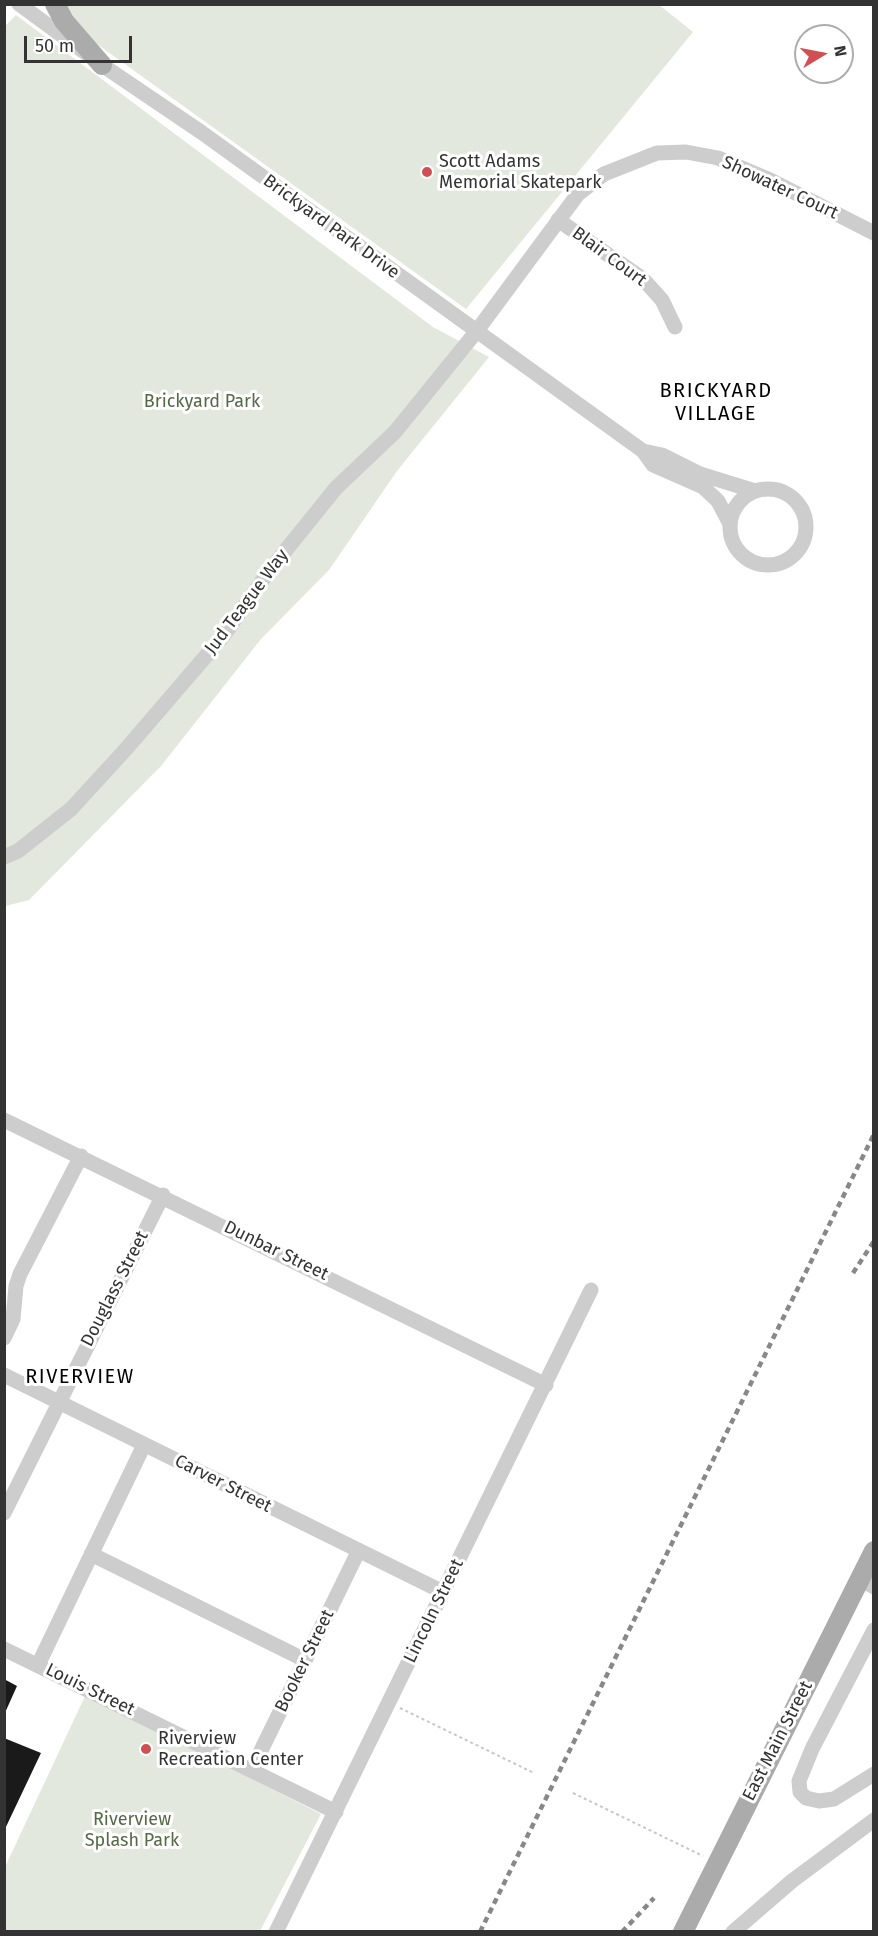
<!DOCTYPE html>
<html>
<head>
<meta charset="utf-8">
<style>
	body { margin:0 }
	#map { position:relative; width:878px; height:1936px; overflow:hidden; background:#fff; font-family:"Fira Sans",sans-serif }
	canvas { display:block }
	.frame { position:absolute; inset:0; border:6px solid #333; pointer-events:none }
	.north { position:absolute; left:794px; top:24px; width:60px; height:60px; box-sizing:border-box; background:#fff; border:2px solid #adadad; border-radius:50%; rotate:80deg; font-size:16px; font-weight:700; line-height:24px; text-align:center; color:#333 }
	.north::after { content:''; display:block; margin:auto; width:21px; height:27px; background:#d14e52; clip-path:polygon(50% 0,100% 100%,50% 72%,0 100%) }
	.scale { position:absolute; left:24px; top:36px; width:108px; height:27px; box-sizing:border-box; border:3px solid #333; border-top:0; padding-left:8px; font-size:18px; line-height:21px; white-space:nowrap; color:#333; -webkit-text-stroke:4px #fff; paint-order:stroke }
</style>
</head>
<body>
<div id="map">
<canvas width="878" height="1936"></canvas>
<div class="frame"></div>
<div class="north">N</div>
<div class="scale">50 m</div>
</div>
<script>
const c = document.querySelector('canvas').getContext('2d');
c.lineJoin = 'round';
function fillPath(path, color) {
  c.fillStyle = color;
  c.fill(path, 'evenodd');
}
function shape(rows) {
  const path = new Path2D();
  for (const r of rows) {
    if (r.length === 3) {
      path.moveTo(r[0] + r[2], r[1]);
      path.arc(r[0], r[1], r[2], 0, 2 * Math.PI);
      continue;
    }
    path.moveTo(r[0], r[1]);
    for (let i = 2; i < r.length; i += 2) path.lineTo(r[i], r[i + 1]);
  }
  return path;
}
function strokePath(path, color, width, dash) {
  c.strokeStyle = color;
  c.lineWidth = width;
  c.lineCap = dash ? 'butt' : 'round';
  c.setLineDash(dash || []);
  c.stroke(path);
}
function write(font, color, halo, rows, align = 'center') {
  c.font = font + ' "Fira Sans",sans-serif';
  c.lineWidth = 6;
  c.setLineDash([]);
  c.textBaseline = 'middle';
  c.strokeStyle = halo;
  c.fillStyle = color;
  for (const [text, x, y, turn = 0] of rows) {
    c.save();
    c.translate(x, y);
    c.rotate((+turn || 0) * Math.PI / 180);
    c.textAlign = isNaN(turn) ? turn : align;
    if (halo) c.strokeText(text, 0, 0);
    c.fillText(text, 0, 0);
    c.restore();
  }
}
const green = shape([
	[658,4,693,32,466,309,83,34,64,5],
	[16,15,433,327,489,357,397,471,329,570,261,639,161,766,29,900,5,906,4,27],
	[86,1694,321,1814,260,1931,5,1932,5,1867]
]);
const building = shape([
	[4,1679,17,1686,4,1715],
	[4,1738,41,1753,4,1831]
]);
const path = shape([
	[400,1708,534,1773],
	[573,1793,703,1856]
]);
const minor = shape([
	[19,4,102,65,201,132,643,451,653,465,703,487,718,501,730,524],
	[558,220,643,279,662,300,675,327],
	[643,451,662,455,700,474,755,491],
	[768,527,38],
	[4,857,18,851,71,809,126,749,224,635,269,571,336,488,395,432,476,332,578,194,604,174,657,153,686,152,718,158,770,180,874,233],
	[4,1120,546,1385],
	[4,1338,13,1319,16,1286,20,1274,81,1156],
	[4,1375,443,1592],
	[4,1513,163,1195],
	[91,1554,305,1660],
	[859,1579,874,1587],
	[874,1630,812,1749,799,1781,800,1792,806,1798,819,1801,834,1799,874,1774],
	[4,1649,336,1812],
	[38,1665,144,1445],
	[252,1769,358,1552],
	[276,1932,591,1290],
	[733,1932,792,1881,874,1820]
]);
const major = shape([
	[55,4,64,21,102,65],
	[683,1932,874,1551]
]);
const rail = shape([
	[853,1273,874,1241],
	[480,1932,874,1134],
	[622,1932,654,1898]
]);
const markers = [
	[427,172,6,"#d14e52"],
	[146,1749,6,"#d14e52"]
];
const poiNames = [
	["Scott Adams",439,162],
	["Memorial Skatepark",439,183],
	["Riverview",158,1739],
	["Recreation Center",158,1760]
];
const streetNames = [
	["Showater Court",780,188,25],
	["Brickyard Park Drive",331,227,36],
	["Blair Court",609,257,36],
	["Jud Teague Way",247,602,-53],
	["Dunbar Street",276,1251,26],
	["Douglass Street",115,1289,-63],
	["Carver Street",223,1484,27],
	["Lincoln Street",434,1611,-64],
	["Booker Street",305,1661,-64],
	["Louis Street",90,1690,26],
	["East Main Street",778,1741,-63]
];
const parkNames = [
	["Brickyard Park",202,402],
	["Riverview",132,1820],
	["Splash Park",132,1841]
];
const neighbourhoodNames = [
	["BRICKYARD",716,391],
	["VILLAGE",716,414],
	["RIVERVIEW",80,1377]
];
fillPath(green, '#e2e8dd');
fillPath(building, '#1a1a1a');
strokePath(path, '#c7c7c7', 2, [3, 3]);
strokePath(minor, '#cdcdcd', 15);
strokePath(major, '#ababab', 20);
strokePath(rail, '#888', 4.5, [6, 4.5]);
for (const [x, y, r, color] of markers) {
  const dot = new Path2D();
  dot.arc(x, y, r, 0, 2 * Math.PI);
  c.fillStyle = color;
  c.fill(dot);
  strokePath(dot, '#fff', 2);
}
write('18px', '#333', '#fff', poiNames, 'left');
write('18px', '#333', '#fff', streetNames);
write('18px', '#546a45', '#fff', parkNames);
c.letterSpacing = '1.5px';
write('20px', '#000', '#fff', neighbourhoodNames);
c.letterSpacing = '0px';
</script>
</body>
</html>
